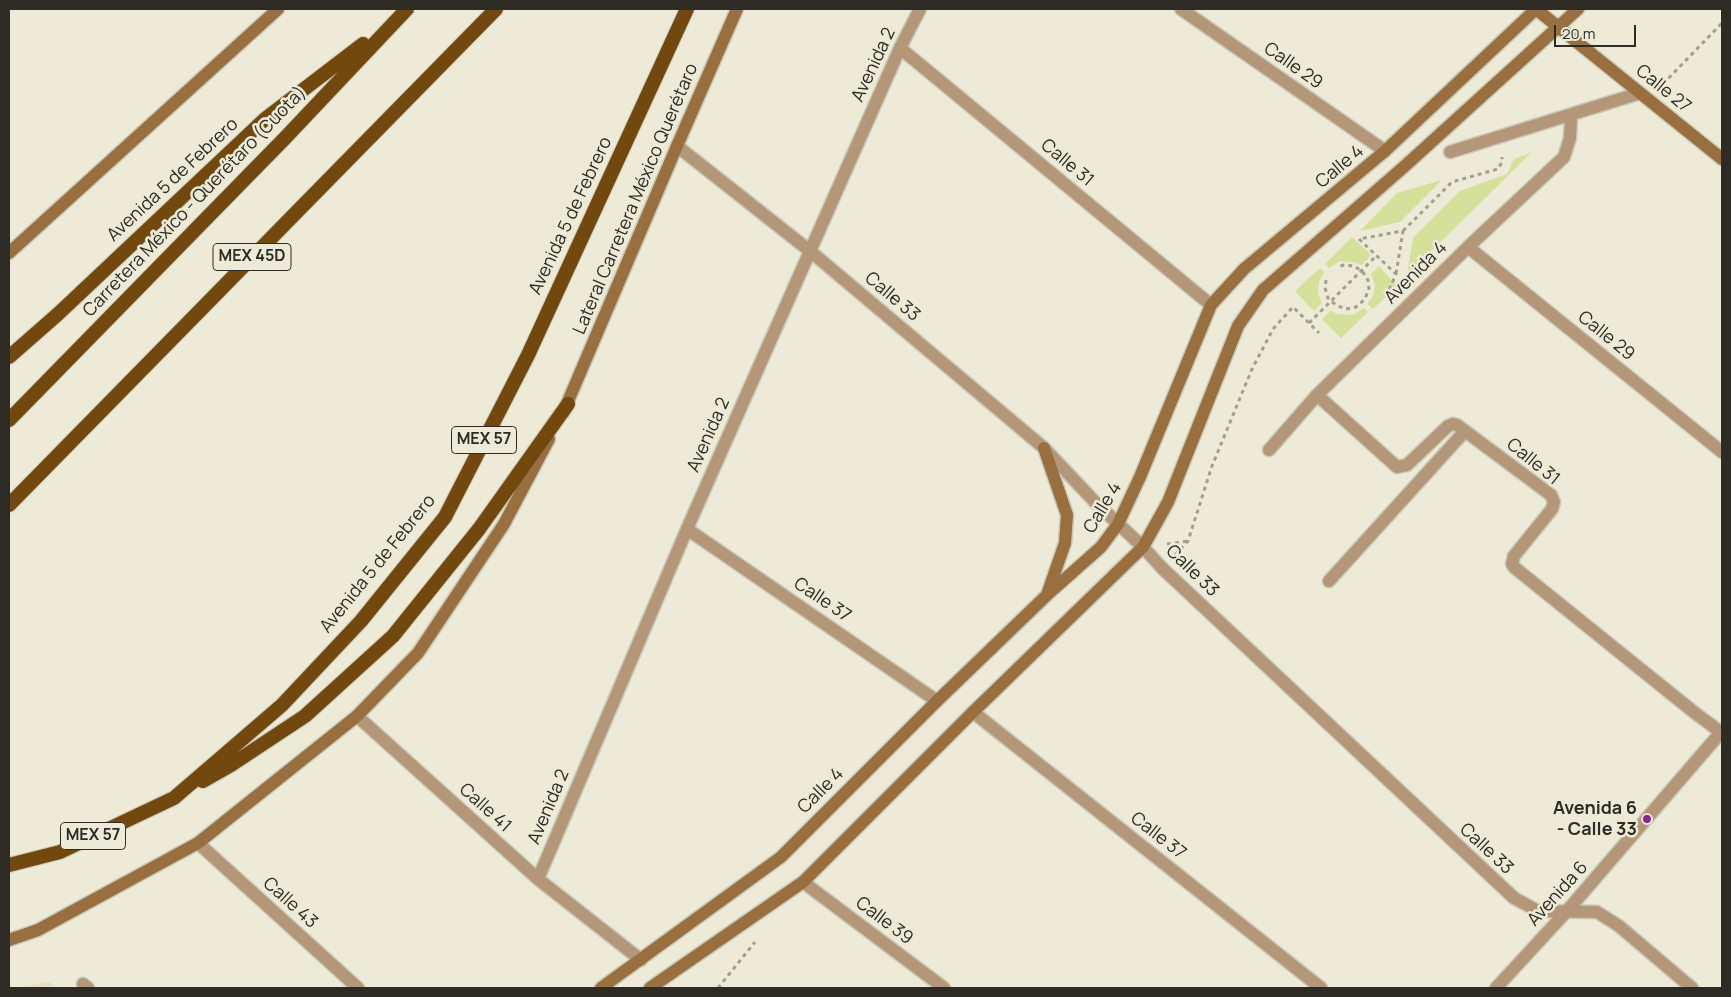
<!DOCTYPE html>
<html>
<head>
<meta charset="utf-8">
<style>
	body { margin:0 }
	#map { position:relative; width:1731px; height:997px; overflow:hidden; background:#edead7; font-family:Manrope,sans-serif }
	canvas { display:block }
	.frame { position:absolute; inset:0; border:10px solid #2d2b24; pointer-events:none }
	.scale { position:absolute; left:1554px; top:25px; width:82px; height:22px; box-sizing:border-box; border:2px solid #2d2b24; border-top:0; padding-left:6px; font-size:15px; line-height:18px; white-space:nowrap; color:#2d2b24; -webkit-text-stroke:4px #edead7; paint-order:stroke }
</style>
</head>
<body>
<div id="map">
<canvas width="1731" height="997"></canvas>
<div class="frame"></div>
<div class="scale">20 m</div>
</div>
<script>
const c = document.querySelector('canvas').getContext('2d');
c.lineJoin = 'round';
function fillPath(path, color) {
  c.fillStyle = color;
  c.fill(path, 'evenodd');
}
function shape(rows) {
  const path = new Path2D();
  for (const r of rows) {
    path.moveTo(r[0], r[1]);
    for (let i = 2; i < r.length; i += 2) path.lineTo(r[i], r[i + 1]);
  }
  return path;
}
function strokePath(path, color, width, dash) {
  c.strokeStyle = color;
  c.lineWidth = width;
  c.lineCap = dash ? 'butt' : 'round';
  c.setLineDash(dash || []);
  c.stroke(path);
}
function write(font, color, halo, rows, align = 'center') {
  c.font = font + ' Manrope,sans-serif';
  c.lineWidth = 5;
  c.setLineDash([]);
  c.textBaseline = 'middle';
  c.strokeStyle = halo;
  c.fillStyle = color;
  for (const [text, x, y, turn = 0] of rows) {
    c.save();
    c.translate(x, y);
    c.rotate((+turn || 0) * Math.PI / 180);
    c.textAlign = isNaN(turn) ? turn : align;
    if (halo) c.strokeText(text, 0, 0);
    c.fillText(text, 0, 0);
    c.restore();
  }
}
const built = shape([
	[49,982,57,988,16,988]
]);
const green = shape([
	[1532,152,1407,275,1413,238,1460,191,1507,174,1514,159],
	[1442,180,1400,222,1360,231,1397,193],
	[1352,237,1371,255,1362,265,1352,262,1339,261,1329,268,1325,264],
	[1379,266,1397,286,1373,309,1367,304,1373,296,1375,284,1371,274],
	[1320,268,1324,272,1319,282,1318,294,1322,303,1314,311,1295,291],
	[1364,308,1368,312,1341,338,1322,319,1330,311,1338,314,1353,315]
]);
const path = shape([
	[1663,84,1722,23],
	[1403,231,1452,182,1498,169,1502,162,1502,157],
	[1326,280,1325,288,1328,298,1336,305,1346,309,1356,307,1364,300,1369,290,1368,280,1362,271,1354,266,1344,265,1337,267],
	[1386,297,1396,274,1359,239,1403,231,1396,274],
	[1309,323,1377,255],
	[1167,544,1188,541],
	[1175,555,1188,541,1212,466,1252,369,1273,329,1293,307,1319,333],
	[718,988,755,942]
]);
const minor = shape([
	[1181,9,1385,151],
	[900,48,1211,305],
	[677,146,810,251,1044,448,1095,502,1143,547],
	[1450,152,1640,93],
	[1468,247,1722,452],
	[1317,395,1397,467,1407,465,1448,426,1453,424,1457,425,1551,495,1554,502,1552,509,1514,556,1512,564,1515,568,1695,713,1722,733],
	[1269,450,1317,395,1468,247,1564,157,1570,138,1571,115],
	[687,529,937,701],
	[1329,581,1465,431],
	[973,712,1321,988],
	[357,716,538,879,641,960],
	[198,843,358,988],
	[538,879,687,529,900,48,920,9],
	[803,882,944,988],
	[83,984,88,988],
	[1496,988,1567,911,1722,731]
]);
const tertiary = shape([
	[1143,547,1162,568,1514,898,1538,911,1597,912,1619,926,1692,988]
]);
const secondary = shape([
	[1536,9,1722,159],
	[9,253,278,9],
	[563,413,677,146,737,9],
	[1044,448,1067,515,1065,543,1048,592],
	[9,940,38,930,198,843,357,716,418,653,504,524,549,439],
	[601,988,781,857,937,701,1048,594,1101,547,1118,524,1140,477,1211,305,1244,269,1385,151,1536,9],
	[650,988,803,882,973,712,1143,547,1168,502,1238,326,1263,290,1406,165,1578,9]
]);
const trunk = shape([
	[9,357,58,314,265,119,363,44],
	[9,420,286,137,407,9],
	[9,505,496,9],
	[203,781,231,765,305,716,393,636,479,529,568,404],
	[9,865,60,852,174,798,282,705,361,621,445,517,528,355,687,9]
]);
const markers = [
	[1647,819,5,"#8a278f"]
];
const shields = [
	[252,257,78],
	[484,440,65],
	[93,836,65]
];
const shieldNames = [
	["MEX 45D",252,257],
	["MEX 57",484,440],
	["MEX 57",93,836]
];
const streetNames = [
	["Avenida 2",874,65,-65],
	["Calle 29",1293,66,35],
	["Calle 27",1663,89,39],
	["Calle 31",1067,163,40],
	["Calle 4",1340,167,-40],
	["Avenida 5 de Febrero",173,180,-43],
	["Lateral Carretera México Querétaro",636,199,-67],
	["Carretera México - Querétaro (Cuota)",195,202,-46],
	["Avenida 5 de Febrero",571,216,-65],
	["Avenida 4",1416,273,-45],
	["Calle 33",892,297,40],
	["Calle 29",1606,336,39],
	["Avenida 2",709,435,-66],
	["Calle 31",1533,462,39],
	["Calle 4",1103,508,-59],
	["Avenida 5 de Febrero",378,564,-51],
	["Calle 33",1192,571,44],
	["Calle 37",822,600,34],
	["Calle 4",821,791,-45],
	["Avenida 2",549,807,-67],
	["Calle 41",485,808,42],
	["Calle 37",1158,836,38],
	["Calle 33",1486,849,43],
	["Avenida 6",1558,894,-48],
	["Calle 43",290,903,42],
	["Calle 39",884,921,37]
];
const poiNames = [
	["Avenida 6",1637,809],
	["- Calle 33",1637,830]
];
fillPath(built, '#e4dfc5');
fillPath(green, '#d5e09a');
strokePath(minor, '#cac8b7', 15);
strokePath(tertiary, '#cac8b7', 15);
strokePath(secondary, '#cac8b7', 15);
strokePath(trunk, '#cac8b7', 16);
strokePath(path, '#a29f91', 3, [4, 4]);
strokePath(minor, '#b49779', 12);
strokePath(tertiary, '#b49779', 12);
strokePath(secondary, '#996f40', 12);
strokePath(trunk, '#73480f', 14);
for (const [x, y, r, color] of markers) {
  const dot = new Path2D();
  dot.arc(x, y, r, 0, 2 * Math.PI);
  c.fillStyle = color;
  c.fill(dot);
  strokePath(dot, '#edead7', 2);
}
for (const [x, y, w] of shields) {
  const box = new Path2D();
  box.roundRect(x - w / 2, y - 13.5, w, 27, 4);
  c.fillStyle = '#edead7';
  c.fill(box);
  strokePath(box, '#2d2b24', 1);
}
write('bold 16px', '#2d2b24', null, shieldNames);
write('18px', '#2d2b24', '#edead7', streetNames);
write('bold 18px', '#2d2b24', '#edead7', poiNames, 'right');
</script>
</body>
</html>
